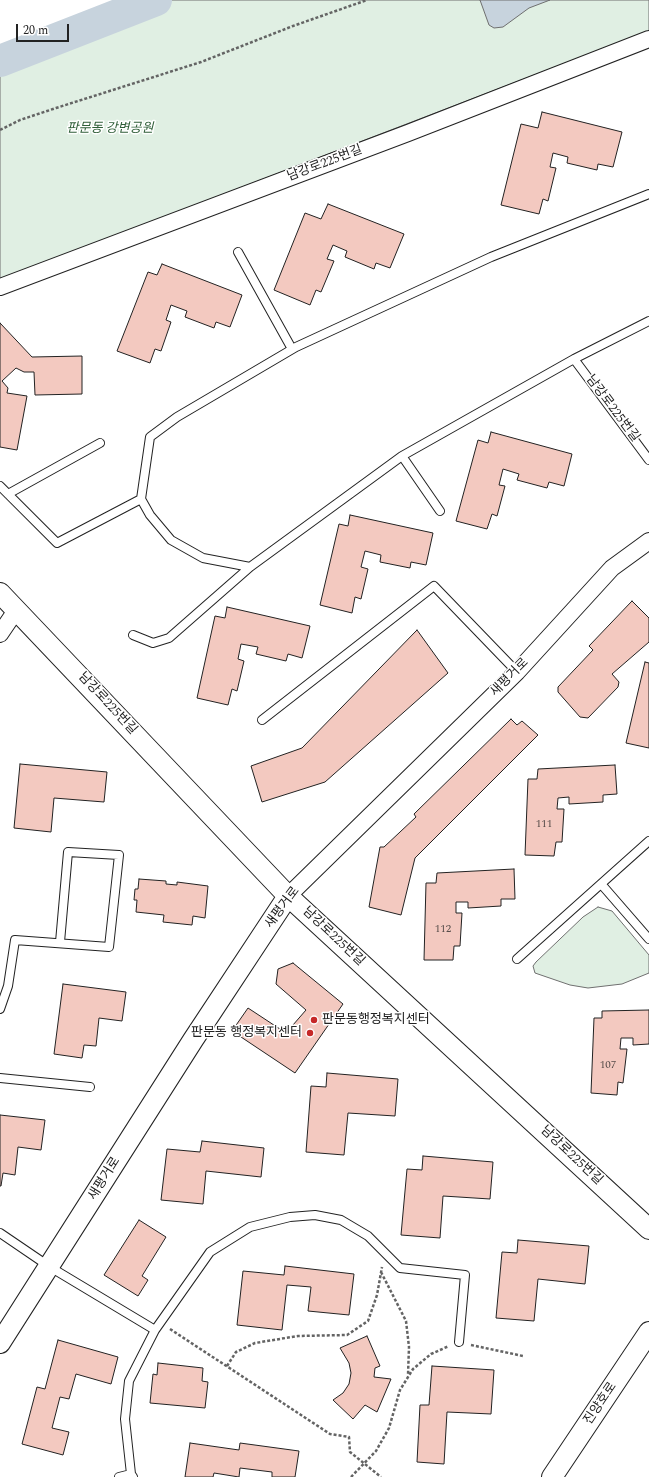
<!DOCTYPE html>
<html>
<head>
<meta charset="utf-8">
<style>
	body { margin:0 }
	#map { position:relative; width:649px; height:1477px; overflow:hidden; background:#fff; font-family:Spectral,serif }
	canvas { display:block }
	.scale { position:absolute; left:16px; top:24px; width:53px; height:18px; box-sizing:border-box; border:2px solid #222; border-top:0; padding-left:5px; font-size:12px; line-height:14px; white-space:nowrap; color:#222; -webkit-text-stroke:3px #fff; paint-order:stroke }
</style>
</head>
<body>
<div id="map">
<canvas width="649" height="1477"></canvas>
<div class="scale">20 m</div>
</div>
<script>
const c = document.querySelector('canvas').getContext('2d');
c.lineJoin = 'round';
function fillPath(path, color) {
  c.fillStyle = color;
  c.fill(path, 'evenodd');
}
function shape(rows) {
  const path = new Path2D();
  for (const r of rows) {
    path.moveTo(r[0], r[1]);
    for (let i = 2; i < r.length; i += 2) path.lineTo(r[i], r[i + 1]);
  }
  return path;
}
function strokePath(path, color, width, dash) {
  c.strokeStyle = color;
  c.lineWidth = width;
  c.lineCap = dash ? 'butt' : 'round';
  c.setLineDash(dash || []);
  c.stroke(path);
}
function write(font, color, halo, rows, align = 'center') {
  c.font = font + ' Spectral,"Noto Sans KR",serif';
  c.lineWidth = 3;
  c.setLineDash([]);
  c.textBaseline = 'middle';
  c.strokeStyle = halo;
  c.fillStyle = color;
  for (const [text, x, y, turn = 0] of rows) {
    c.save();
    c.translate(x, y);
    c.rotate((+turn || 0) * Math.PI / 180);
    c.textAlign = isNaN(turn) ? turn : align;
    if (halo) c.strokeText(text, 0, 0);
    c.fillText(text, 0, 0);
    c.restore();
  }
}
const green = shape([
	[170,0,649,0,649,31,0,280,0,63,170,0],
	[598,907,612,911,649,955,649,973,622,984,588,988,570,985,535,973,533,966,536,962,583,917,598,907]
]);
const water = shape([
	[480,0,550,0,529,8,503,27,494,28,489,25,480,0]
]);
const river = shape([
	[0,61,156,0]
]);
const building = shape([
	[542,112,622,132,613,167,598,164,597,170,567,163,568,157,553,153,550,167,556,168,548,201,543,199,539,214,501,205,521,124,538,128,542,112],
	[328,204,404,234,390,268,376,263,374,269,345,257,347,251,333,245,327,259,334,261,321,292,316,290,310,305,274,290,305,213,321,219,328,204],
	[162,264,242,295,230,327,216,322,214,328,185,317,187,311,171,305,166,320,171,322,161,351,155,349,150,363,117,351,148,272,157,275,162,264],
	[0,323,32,357,82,356,82,394,35,395,34,372,24,372,16,368,2,381,8,388,7,393,27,396,17,450,0,447,0,323],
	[491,432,572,454,564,486,549,482,547,488,517,480,519,474,503,469,499,485,505,486,497,516,492,514,487,529,456,521,478,440,488,443,491,432],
	[350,515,433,533,426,565,411,562,410,568,380,562,381,555,365,551,361,567,368,569,361,599,355,597,352,613,320,605,339,524,348,526,350,515],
	[632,601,649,618,649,642,612,674,619,682,618,687,588,718,580,717,558,692,558,687,593,650,589,646,632,601],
	[227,607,310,626,302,658,288,654,286,661,256,654,258,647,241,644,238,659,244,661,237,691,232,689,228,705,197,698,215,616,225,618,227,607],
	[417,630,448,673,325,782,262,802,251,766,302,748,417,630],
	[645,662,649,663,649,748,626,743,645,662],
	[511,719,517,725,522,721,538,735,415,858,401,915,369,907,380,847,384,847,416,817,414,814,511,719],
	[20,764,107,772,104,802,54,798,51,832,14,828,20,764],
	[615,765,617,794,603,795,603,802,569,804,569,797,558,798,557,809,564,809,562,842,556,842,554,856,525,855,528,779,537,779,538,769,615,765],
	[514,869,515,899,501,899,501,906,468,908,468,902,456,902,456,913,462,913,460,946,454,946,453,960,424,960,426,883,436,883,437,873,514,869],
	[139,879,166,881,166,884,177,885,177,882,208,886,205,918,193,916,192,925,163,922,164,915,136,912,137,900,134,900,135,889,138,889,139,879],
	[293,963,343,1004,295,1073,232,1031,248,1008,286,1033,306,1010,276,984,278,969,293,963],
	[63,984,126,992,122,1021,99,1018,96,1046,84,1045,82,1058,54,1054,63,984],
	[649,1010,649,1044,633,1045,633,1038,621,1038,620,1049,627,1049,623,1083,618,1082,617,1095,591,1093,594,1018,602,1018,602,1011,649,1010],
	[327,1073,398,1079,395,1116,348,1113,344,1155,306,1152,311,1086,326,1087,327,1073],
	[0,1115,45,1120,41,1150,18,1147,15,1175,3,1173,1,1186,0,1186,0,1115],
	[202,1141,264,1148,261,1177,206,1171,203,1204,161,1200,167,1149,200,1152,202,1141],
	[423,1156,493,1162,490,1199,443,1196,440,1238,401,1235,407,1169,422,1170,423,1156],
	[139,1220,166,1237,142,1276,148,1280,138,1296,104,1275,139,1220],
	[518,1240,589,1246,585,1284,538,1279,534,1321,496,1318,502,1252,517,1253,518,1240],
	[285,1266,354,1274,349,1315,308,1311,311,1287,287,1285,282,1330,237,1325,243,1271,284,1275,285,1266],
	[367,1336,380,1366,375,1368,374,1377,391,1379,377,1412,365,1405,353,1419,333,1400,343,1393,349,1384,351,1373,349,1363,340,1348,367,1336],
	[58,1340,118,1357,111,1384,76,1374,69,1399,60,1397,52,1428,69,1432,63,1455,22,1444,37,1387,45,1389,58,1340],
	[158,1363,203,1368,202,1381,208,1382,205,1408,150,1403,153,1374,157,1375,158,1363],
	[432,1366,494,1370,491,1414,447,1412,444,1464,417,1462,420,1405,429,1405,432,1366],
	[190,1443,239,1450,240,1443,299,1451,295,1477,272,1477,272,1472,240,1468,239,1477,214,1473,213,1477,185,1477,190,1443]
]);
const path = shape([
	[0,130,20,120,56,108,201,62,293,26,367,0],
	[381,1272,406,1321,409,1347,408,1375],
	[170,1329,330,1434,349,1437,350,1452,381,1477],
	[471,1345,523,1356],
	[227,1366,236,1352,255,1343,298,1336,347,1335,368,1321,377,1295,382,1267],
	[351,1477,376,1451,389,1428,400,1390,413,1369,431,1354,449,1346]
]);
const service = shape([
	[649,194,491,257,296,347,177,417,150,437,141,499,150,515,171,540,203,558,250,567,402,456,574,359,649,321],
	[238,252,292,349],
	[574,359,649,460],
	[402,456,440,511],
	[0,486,57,543,141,499],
	[8,494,100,443],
	[133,635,153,643,169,638,250,567],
	[262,720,434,586,517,672],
	[602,885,649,939],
	[517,959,649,841],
	[0,1009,8,986,15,940,109,947,119,855,68,852,60,942],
	[0,1078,90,1087],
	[0,1233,50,1267,155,1330],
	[119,1477,131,1474],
	[133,1477,131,1474,125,1419,129,1381,155,1330,210,1252,250,1227,290,1217,315,1215,341,1220,368,1236,400,1268,465,1275,459,1342]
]);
const minor = shape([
	[0,287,408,133,649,39],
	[0,634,17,609],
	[288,896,517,672,612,568,649,541]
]);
const tertiary = shape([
	[0,593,288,896,649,1229],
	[0,1343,193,1040,288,896],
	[552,1477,649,1332]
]);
const markers = [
	[314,1020,4,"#c62828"],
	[310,1033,4,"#c62828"]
];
const numberNames = [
	["111",544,825],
	["112",443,930],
	["107",608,1066]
];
const parkNames = [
	["판문동 강변공원",110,129]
];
const streetNames = [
	["남강로225번길",325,164,-21],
	["남강로225번길",612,409,53],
	["새평거로",510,678,-45],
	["남강로225번길",107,704,47],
	["새평거로",283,908,-53],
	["남강로225번길",333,937,43],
	["남강로225번길",571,1156,43],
	["새평거로",105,1179,-58],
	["진양호로",601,1404,-56]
];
const poiNames = [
	["판문동행정복지센터",322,1020],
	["판문동 행정복지센터",302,1033,"right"]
];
fillPath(green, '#e0efe3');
strokePath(green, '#6f6f6f', 1);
fillPath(water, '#c7d3dd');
strokePath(water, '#6f6f6f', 1);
strokePath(river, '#c7d3dd', 32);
fillPath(building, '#f3c9c0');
strokePath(building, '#222', 1);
strokePath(service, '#222', 10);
strokePath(minor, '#222', 18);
strokePath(tertiary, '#222', 22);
strokePath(path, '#646464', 2.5, [3, 2]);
strokePath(service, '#fff', 8);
strokePath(minor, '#fff', 16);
strokePath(tertiary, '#fff', 20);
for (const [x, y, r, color] of markers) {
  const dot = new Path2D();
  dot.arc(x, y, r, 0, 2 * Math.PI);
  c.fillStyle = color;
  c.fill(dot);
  strokePath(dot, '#fff', 1.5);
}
write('11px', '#564c4a', null, numberNames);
write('italic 13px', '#2f5e38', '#fff', parkNames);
write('13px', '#222', '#fff', streetNames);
write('13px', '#222', '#fff', poiNames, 'left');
</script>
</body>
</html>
